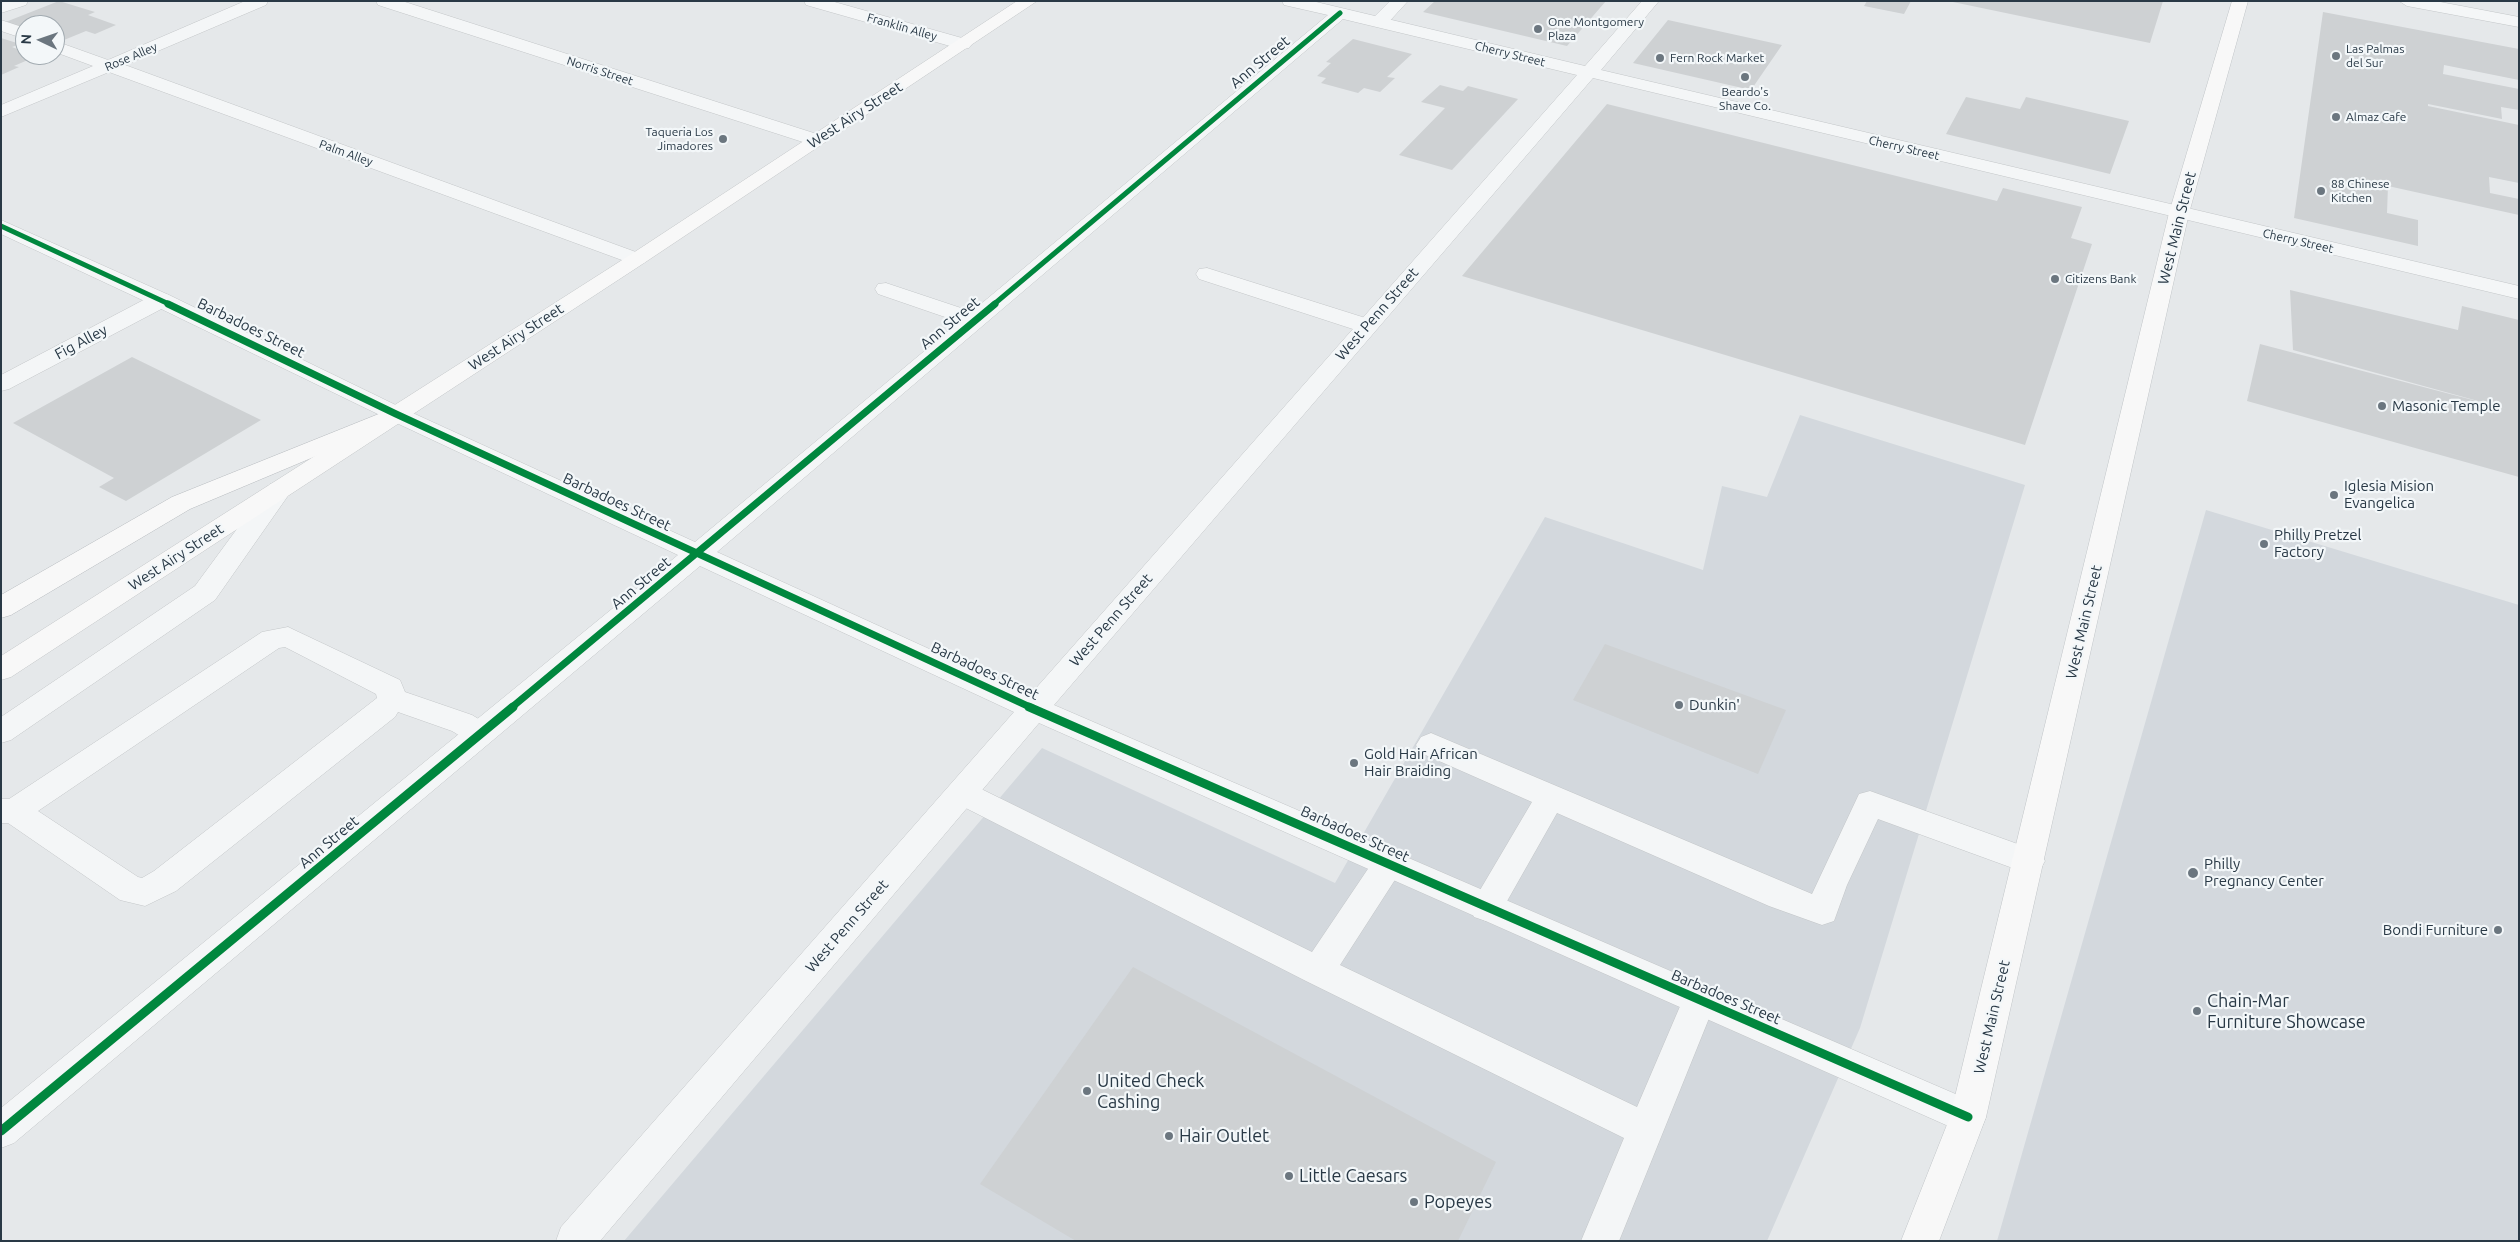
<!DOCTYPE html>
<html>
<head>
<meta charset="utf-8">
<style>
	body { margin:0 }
	#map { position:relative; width:2520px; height:1242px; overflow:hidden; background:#e5e8ea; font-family:Ubuntu,sans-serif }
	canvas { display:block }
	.frame { position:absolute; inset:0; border:2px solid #293946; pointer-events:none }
	.north { position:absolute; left:15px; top:15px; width:50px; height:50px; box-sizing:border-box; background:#f3f7f9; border:1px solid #a2abb1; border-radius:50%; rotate:273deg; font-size:14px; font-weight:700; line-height:20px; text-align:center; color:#293946 }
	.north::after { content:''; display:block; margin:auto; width:18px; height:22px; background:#6b767f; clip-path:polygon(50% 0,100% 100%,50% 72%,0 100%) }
</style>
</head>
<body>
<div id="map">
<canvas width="2520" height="1242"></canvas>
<div class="frame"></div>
<div class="north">N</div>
</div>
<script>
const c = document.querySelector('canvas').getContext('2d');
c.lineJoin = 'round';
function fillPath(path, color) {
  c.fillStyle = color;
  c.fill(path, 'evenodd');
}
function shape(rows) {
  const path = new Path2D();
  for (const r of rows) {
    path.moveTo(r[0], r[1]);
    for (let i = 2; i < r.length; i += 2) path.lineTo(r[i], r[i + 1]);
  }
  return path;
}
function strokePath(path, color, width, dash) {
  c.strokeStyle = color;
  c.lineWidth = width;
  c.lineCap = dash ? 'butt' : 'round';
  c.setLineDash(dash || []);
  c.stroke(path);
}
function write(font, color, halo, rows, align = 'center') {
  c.font = font + ' Ubuntu,sans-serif';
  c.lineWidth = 4.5;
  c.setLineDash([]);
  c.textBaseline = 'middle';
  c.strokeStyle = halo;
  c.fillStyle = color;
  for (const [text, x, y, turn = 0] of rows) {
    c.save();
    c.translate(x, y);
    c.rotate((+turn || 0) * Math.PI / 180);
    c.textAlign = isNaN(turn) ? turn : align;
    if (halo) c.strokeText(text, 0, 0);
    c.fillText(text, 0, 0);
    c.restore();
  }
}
const built = shape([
	[1800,415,2025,485,1860,1028,1767,1241,624,1241,1042,748,1335,883,1545,517,1703,570,1722,486,1767,497],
	[2206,510,2519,605,2519,1241,1997,1241]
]);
const building = shape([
	[59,1,95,12,88,15,116,25,95,34,86,31,64,40,55,37,55,25,25,25,25,31,3,23],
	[1435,1,1606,1,1567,46,1423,12],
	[1867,1,1911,1,1904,14,1864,6],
	[1948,1,2163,1,2150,43],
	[2323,12,2519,49,2519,80,2444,65,2443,74,2519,89,2519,110,2501,107,2502,119,2428,104,2428,106,2519,125,2519,183,2489,177,2490,193,2519,199,2519,215,2388,186,2387,213,2418,220,2418,246,2294,218],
	[1668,20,1782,45,1751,90,1633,63],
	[1,38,20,44,12,47,25,52,25,55,37,56,14,66,19,67,1,75],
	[1353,39,1412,54,1387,77,1395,78,1380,92,1364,88,1358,93,1321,83,1326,78,1317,76,1331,63,1326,62],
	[1440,85,1463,91,1468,86,1518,99,1452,170,1399,155,1445,108,1421,102],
	[1966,97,2020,109,2026,97,2129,121,2110,174,1946,134],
	[1607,104,1997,201,2003,188,2082,207,2071,238,2092,244,2025,445,1462,276],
	[2290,290,2458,330,2462,306,2519,320,2519,477,2247,401,2260,344,2507,409,2293,350],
	[132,357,261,420,126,501,99,487,114,478,13,423],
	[1605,644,1786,710,1758,774,1573,700],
	[1133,967,1496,1162,1458,1241,1076,1241,980,1184]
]);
const service = shape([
	[245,1,268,1,266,5,125,65,644,255,648,259,644,263,637,265,630,263,109,72,1,117,1,105,93,66,55,52,55,41,108,60,245,1],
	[804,1,831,1,969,40,972,44,969,48,963,49,957,48,806,5,804,1],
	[1390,1,1408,1,1386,25,1374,25,1372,21,1374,17,1390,1],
	[1,20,25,28,25,39,1,31,1,20],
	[1207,268,1375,321,1378,326,1375,331,1367,333,1359,331,1199,279,1196,274,1199,269,1207,268],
	[886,283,982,315,985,320,982,325,974,327,878,294,875,289,878,284,886,283],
	[161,293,169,295,172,300,169,305,9,389,1,391,1,375,153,295,161,293],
	[279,482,288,484,292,490,215,600,11,740,1,743,1,717,195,586,270,484,279,482],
	[288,627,400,680,405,692,472,715,490,726,495,734,490,742,480,745,470,742,452,731,398,712,395,717,176,891,145,906,120,900,8,823,1,823,1,799,9,799,262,632,288,627],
	[285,647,376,694,377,698,154,871,142,878,138,877,38,811,279,648,285,647],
	[1431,733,1812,894,1859,794,1870,791,2040,852,2045,861,2040,870,2029,874,1878,819,1847,885,1834,921,1822,925,1769,906,1557,813,1498,917,1486,921,1474,917,1470,907,1532,802,1421,753,1416,745,1421,737,1431,733],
	[963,780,1312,952,1378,854,1389,850,1400,854,1405,863,1400,872,1340,965,1637,1107,1687,990,1699,986,1711,990,1716,1001,1619,1241,1581,1241,1624,1138,1306,981,952,801,948,792,952,783,963,780]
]);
const minor = shape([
	[376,1,402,1,823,136,825,140,823,144,809,144,378,5,376,1],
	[1282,1,1312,1,1585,66,1642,1,1659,1,1601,70,2519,286,2519,299,1593,78,1054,705,1981,1105,1986,1117,1981,1129,1968,1134,1955,1129,1039,723,600,1241,556,1241,561,1227,1014,712,700,566,14,1143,1,1148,1,1108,678,555,388,419,153,305,1,234,1,220,169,295,404,409,695,542,1328,15,1284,5,1282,1],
	[1343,19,1577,75,1030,695,717,552,1343,19]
]);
const tertiary = shape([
	[28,1,26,5,1,13,1,2,28,1],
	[2399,1,2435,1,2519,17,2519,27,2407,6,2399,1]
]);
const secondary = shape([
	[1017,1,1037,1,644,263,11,677,1,680,1,656,630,255,1017,1]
]);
const primary = shape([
	[2232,1,2248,1,2189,213,1986,1117,1939,1241,1901,1241,1950,1117,2169,213,2232,1]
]);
const trunk = shape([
	[396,407,404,409,408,414,404,419,190,509,11,615,1,618,1,595,172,497,396,407]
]);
const cyclewayFar2 = shape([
	[1,226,171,305],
	[993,305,1340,13]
]);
const cyclewayFar1 = shape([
	[168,304,396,414,1032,708],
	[511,708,995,304]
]);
const cycleway = shape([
	[1029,707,1968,1117],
	[1,1131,513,707]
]);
const markers = [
	[1538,29,5,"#6b767f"],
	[2336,56,5,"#6b767f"],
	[1660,58,5,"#6b767f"],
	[1745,77,5,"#6b767f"],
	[2336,117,5,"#6b767f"],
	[723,139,5,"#6b767f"],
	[2321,191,5,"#6b767f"],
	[2055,279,5,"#6b767f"],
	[2382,406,5,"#6b767f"],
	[2334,495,5,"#6b767f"],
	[2264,544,5,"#6b767f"],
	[1679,705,5,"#6b767f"],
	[1354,763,5,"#6b767f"],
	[2193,873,6,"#6b767f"],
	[2498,930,5,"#6b767f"],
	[2197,1011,5,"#6b767f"],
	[1087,1091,5,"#6b767f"],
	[1169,1136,5,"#6b767f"],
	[1289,1176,5,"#6b767f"],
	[1414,1202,5,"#6b767f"]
];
const farPoinames = [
	["One Montgomery",1548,22],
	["Plaza",1548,36],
	["Las Palmas",2346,49],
	["del Sur",2346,63],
	["Fern Rock Market",1670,58],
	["Beardo's",1745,92,"center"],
	["Shave Co.",1745,106,"center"],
	["Almaz Cafe",2346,117],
	["Taqueria Los",713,132,"right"],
	["Jimadores",713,146,"right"],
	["88 Chinese",2331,184],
	["Kitchen",2331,198],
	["Citizens Bank",2065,279]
];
const farStreetnames = [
	["Franklin Alley",902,27,16],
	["Cherry Street",1510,54,14],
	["Rose Alley",131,57,-23],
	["Norris Street",600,71,18],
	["Cherry Street",1904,148,13],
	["Palm Alley",346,153,20],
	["Cherry Street",2298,241,13]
];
const streetNames = [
	["Ann Street",1260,62,-40],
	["West Airy Street",855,115,-33],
	["West Main Street",2177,228,-76],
	["West Penn Street",1377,314,-49],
	["Ann Street",950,323,-40],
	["Barbadoes Street",251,328,26],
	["West Airy Street",516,337,-33],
	["Fig Alley",81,342,-28],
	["Barbadoes Street",617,502,25],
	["West Airy Street",176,557,-33],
	["Ann Street",641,583,-40],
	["West Penn Street",1111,620,-49],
	["West Main Street",2084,622,-77],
	["Barbadoes Street",985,671,25],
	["Barbadoes Street",1355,834,24],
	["Ann Street",329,842,-40],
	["West Penn Street",847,926,-49],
	["Barbadoes Street",1726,997,23],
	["West Main Street",1992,1017,-77]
];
const poiNames = [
	["Masonic Temple",2392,406],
	["Iglesia Mision",2344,486],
	["Evangelica",2344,503],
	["Philly Pretzel",2274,535],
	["Factory",2274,552],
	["Dunkin'",1689,705],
	["Gold Hair African",1364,754],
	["Hair Braiding",1364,771],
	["Philly",2204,864],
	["Pregnancy Center",2204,881],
	["Bondi Furniture",2488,930,"right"]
];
const nearPoinames = [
	["Chain-Mar",2207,1001],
	["Furniture Showcase",2207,1022],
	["United Check",1097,1081],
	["Cashing",1097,1102],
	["Hair Outlet",1179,1136],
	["Little Caesars",1299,1176],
	["Popeyes",1424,1202]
];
fillPath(built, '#d3d8dd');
fillPath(building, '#ced1d3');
strokePath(service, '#c3c6c8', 1);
strokePath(minor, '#c3c6c8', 1);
strokePath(tertiary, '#c3c6c8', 1);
strokePath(secondary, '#c3c6c8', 1);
strokePath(primary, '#c1c5c8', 1);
strokePath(trunk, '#b7bbbf', 1);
fillPath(service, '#f4f6f7');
fillPath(minor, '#f4f6f7');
fillPath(tertiary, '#f4f6f7');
fillPath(secondary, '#f8f8f8');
fillPath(primary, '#f8f8f8');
fillPath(trunk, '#f8f8f8');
strokePath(cyclewayFar2, '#00873e', 5);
strokePath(cyclewayFar1, '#00873e', 7);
strokePath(cycleway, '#00873e', 9);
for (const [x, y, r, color] of markers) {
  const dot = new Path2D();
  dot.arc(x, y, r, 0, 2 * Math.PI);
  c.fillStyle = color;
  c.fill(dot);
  strokePath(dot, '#f3f7f9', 2);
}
write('12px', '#293946', '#f3f7f9', farPoinames, 'left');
write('12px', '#293946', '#f3f7f9', farStreetnames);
write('15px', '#293946', '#f3f7f9', streetNames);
write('15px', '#293946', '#f3f7f9', poiNames, 'left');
write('18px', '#293946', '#f3f7f9', nearPoinames, 'left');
</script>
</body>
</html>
